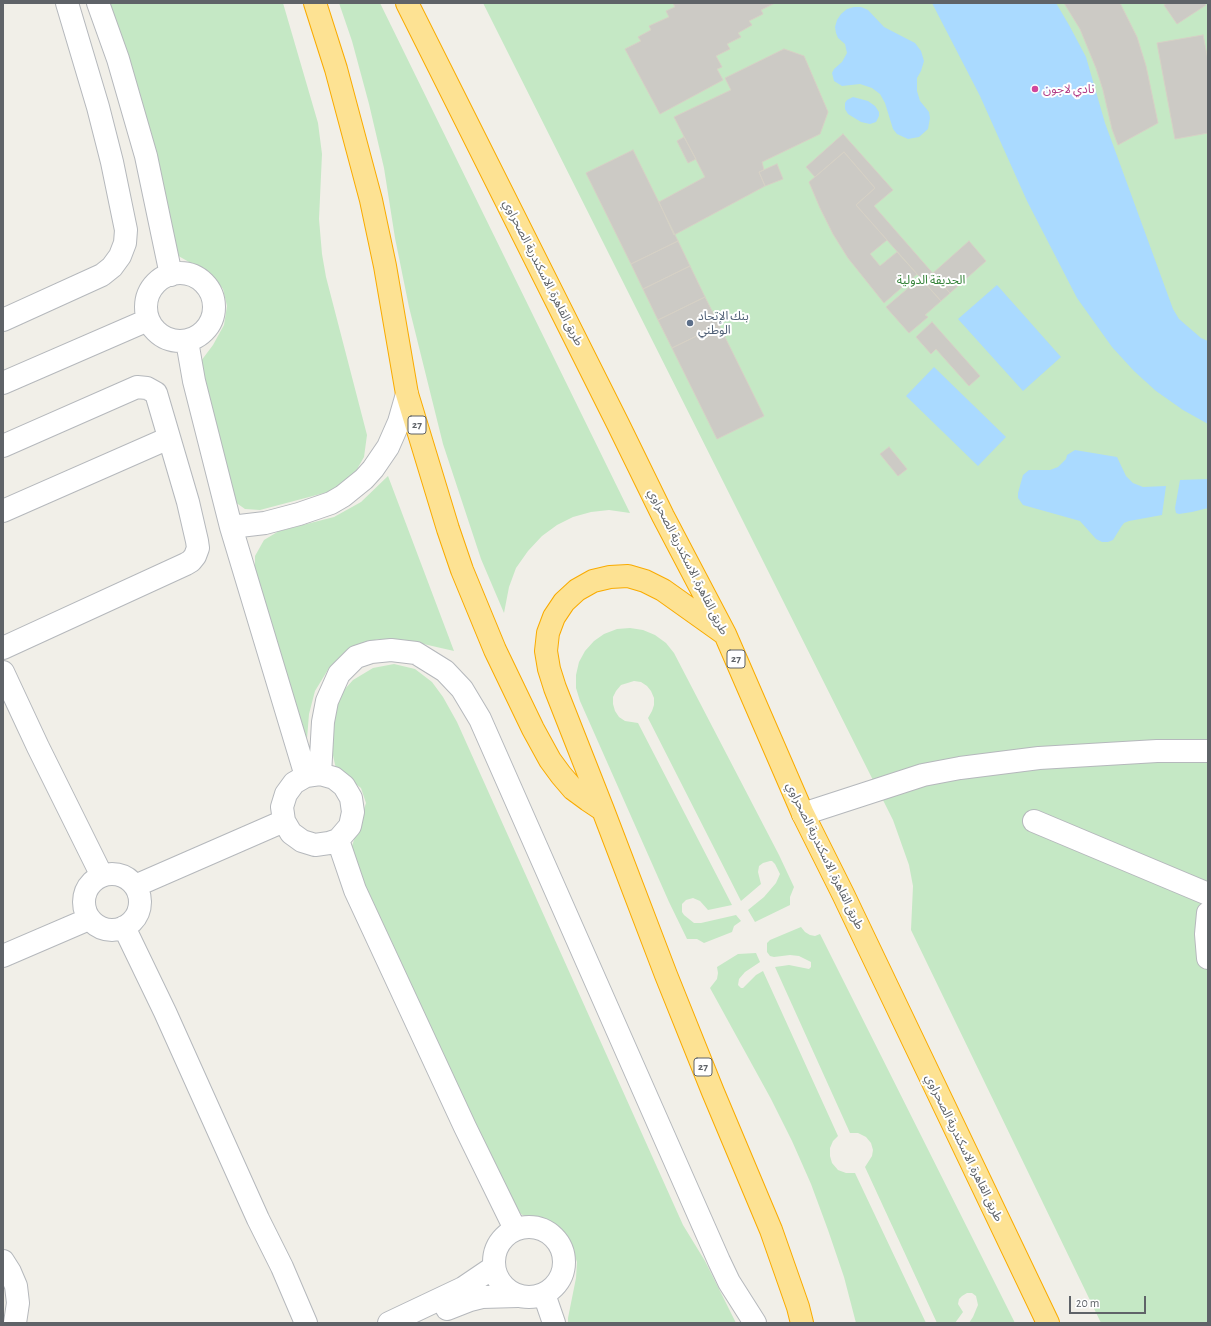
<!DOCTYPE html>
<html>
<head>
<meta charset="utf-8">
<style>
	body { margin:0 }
	#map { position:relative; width:1211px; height:1326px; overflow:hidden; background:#f1efe8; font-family:"Alegreya Sans",sans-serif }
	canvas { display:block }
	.frame { position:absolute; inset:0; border:4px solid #5f6368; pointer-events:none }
	.scale { position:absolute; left:1069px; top:1296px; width:77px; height:18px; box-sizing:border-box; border:2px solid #5f6368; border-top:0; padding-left:5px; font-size:12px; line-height:14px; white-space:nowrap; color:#5f6368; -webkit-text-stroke:3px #fff; paint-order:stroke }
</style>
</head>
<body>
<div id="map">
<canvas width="1211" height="1326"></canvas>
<div class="frame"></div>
<div class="scale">20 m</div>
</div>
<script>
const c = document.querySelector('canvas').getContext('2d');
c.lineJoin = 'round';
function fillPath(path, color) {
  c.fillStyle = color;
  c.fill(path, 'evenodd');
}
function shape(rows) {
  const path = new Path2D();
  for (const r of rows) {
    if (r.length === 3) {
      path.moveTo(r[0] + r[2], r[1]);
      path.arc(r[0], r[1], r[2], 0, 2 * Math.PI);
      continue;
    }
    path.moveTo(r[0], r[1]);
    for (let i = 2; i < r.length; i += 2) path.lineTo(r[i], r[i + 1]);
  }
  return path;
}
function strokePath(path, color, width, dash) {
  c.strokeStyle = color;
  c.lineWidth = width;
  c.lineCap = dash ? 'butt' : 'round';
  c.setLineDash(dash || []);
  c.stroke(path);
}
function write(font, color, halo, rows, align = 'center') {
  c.font = font + ' "Alegreya Sans","Noto Sans Arabic",sans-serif';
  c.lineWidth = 4;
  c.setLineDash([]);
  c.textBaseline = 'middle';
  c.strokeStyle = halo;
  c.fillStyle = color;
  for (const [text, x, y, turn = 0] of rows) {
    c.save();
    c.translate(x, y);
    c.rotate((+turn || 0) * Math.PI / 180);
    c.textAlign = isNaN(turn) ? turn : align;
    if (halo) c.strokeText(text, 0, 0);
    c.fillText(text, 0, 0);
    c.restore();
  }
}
const green = shape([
	[110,3,283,3,318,123,322,154,319,219,322,254,326,277,367,435,364,457,356,471,344,482,328,492,260,510,245,509,235,502,198,365,213,345,224,325,227,306,223,289,210,274,175,254,139,90],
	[339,3,380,3,630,513,609,510,591,512,573,517,557,525,542,536,528,551,516,568,509,587,504,613,481,559,443,444,409,307,395,238,384,168,369,104,352,41],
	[483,3,1208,3,1208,1323,1101,1323,911,930,913,886,909,865,893,820],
	[388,476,454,651,406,640,378,639,352,648,329,668,315,691,309,714,306,751,255,575,255,556,264,540,279,531,334,517,361,502],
	[630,628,643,630,655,635,666,643,674,653,779,855,794,887,790,897,790,905,755,922,748,910,764,897,776,883,780,874,775,864,772,861,770,861,763,863,759,866,758,872,761,884,741,901,648,718,652,711,654,705,654,698,651,691,647,686,641,682,634,681,621,685,616,691,613,697,613,704,615,711,619,717,625,721,638,723,732,905,708,910,700,901,693,898,686,900,682,904,682,912,684,915,694,923,701,923,736,915,741,921,734,926,732,932,704,943,697,939,687,939,669,902,580,701,576,688,576,675,579,662,585,651,594,641,604,634,617,629],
	[394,664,415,669,432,682,443,697,457,722,683,1225,705,1261,736,1323,568,1323,568,1318,576,1278,577,1262,570,1242,552,1225,531,1220,521,1214,511,1198,364,889,351,849,366,803,361,788,336,769,332,751,330,723,336,699,353,680,373,668],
	[801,927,805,932,810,935,815,936,820,934,1015,1323,969,1323,973,1317,978,1305,976,1296,972,1293,967,1293,962,1296,959,1299,958,1304,963,1312,955,1323,937,1323,865,1167,872,1156,873,1150,871,1143,866,1137,858,1133,850,1133,775,967,789,965,809,969,811,967,811,962,799,956,790,955,774,957,770,956,767,952,767,943,770,940],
	[756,953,760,962,745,972,739,979,738,985,741,988,743,988,756,975,763,971,838,1136,833,1141,830,1148,830,1156,832,1163,838,1170,846,1173,855,1173,926,1323,856,1323,844,1277,828,1230,811,1184,792,1141,771,1099,710,988,717,979,718,973,717,967,738,954]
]);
const water = shape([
	[932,3,1056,3,1069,25,1086,57,1105,123,1173,309,1179,319,1201,338,1208,341,1208,424,1183,410,1156,391,1134,371,1112,347,1077,298,1027,201,980,96],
	[854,7,861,7,868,10,884,27,915,43,921,51,924,61,921,71,917,78,917,91,920,101,929,112,930,118,928,129,919,137,908,139,897,134,893,129,885,103,880,94,872,88,860,84,842,86,834,81,832,73,834,69,842,62,847,53,845,44,838,38,836,33,835,27,837,20,841,14,847,9],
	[853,97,868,101,875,106,879,112,879,116,876,122,870,124,861,122,848,114,845,109,845,103,847,100],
	[997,285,1061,357,1023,391,958,319],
	[934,367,1006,437,978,466,906,396],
	[1075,450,1117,457,1126,476,1133,483,1143,487,1166,486,1162,515,1129,521,1124,523,1121,527,1113,540,1108,542,1102,542,1096,539,1080,521,1023,505,1018,498,1018,493,1023,475,1029,470,1050,470,1058,467,1066,459,1067,455],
	[1208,479,1208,508,1192,512,1179,514,1176,513,1175,508,1180,480]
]);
const building = shape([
	[673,3,775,3,761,10,763,14,749,21,752,25,738,33,741,37,727,44,730,49,716,56,722,67,717,69,723,80,660,114,625,49,641,41,638,37,651,30,649,26,669,17,666,11,675,7,673,3],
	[1064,3,1120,3,1137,37,1146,66,1158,123,1118,145,1112,129,1103,90,1096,68,1080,29,1064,3],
	[1167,3,1204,3,1206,5,1177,24,1164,5,1167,3],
	[1203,35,1208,60,1208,133,1175,139,1157,43,1203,35],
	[784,49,804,56,828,112,820,134,762,162,764,170,759,172,765,186,674,235,659,202,705,177,674,117,731,90,725,78,784,49],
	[843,134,893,190,874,206,950,293,941,301,856,205,875,188,844,152,815,177,806,167,843,134],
	[684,137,696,159,688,163,677,141,684,137],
	[633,150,678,241,631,264,586,173,633,150],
	[844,152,875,188,856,205,887,240,870,254,880,266,897,252,917,274,884,303,848,258,833,234,820,208,809,182,844,152],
	[777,164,783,179,765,186,759,172,777,164],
	[678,241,690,266,643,289,631,264,678,241],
	[969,241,986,261,950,293,932,274,969,241],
	[690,266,705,297,658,320,643,289,690,266],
	[920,278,941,301,925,315,928,317,909,333,886,307,920,278],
	[705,297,719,325,672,348,658,320,705,297],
	[932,322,980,376,969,386,936,349,931,354,916,337,932,322],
	[719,325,764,416,717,439,672,348,719,325],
	[889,447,907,469,898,476,880,454,889,447]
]);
const minor = shape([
	[98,3,118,59,146,156,171,275],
	[180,307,34],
	[3,320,102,275,112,267,120,256,125,243,126,230,112,162,98,107,67,3],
	[187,341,194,381,231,527,306,776],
	[3,383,148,320],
	[3,446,137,387,147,388,156,393,188,502,197,541,198,548,195,556,191,561,186,564,3,648],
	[3,511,169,438],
	[231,527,265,523,299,514,331,503,343,496,364,479,373,469,388,447,399,422,407,394],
	[3,672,38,747,102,876],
	[320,774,323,722,327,701,339,674,356,657,371,652,391,650,416,653,445,671,462,689,480,719,719,1261,729,1282,755,1323],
	[320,774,334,778,344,786,351,798,353,812,350,826,338,840,329,843,315,845,302,841,291,833,284,821,282,807,286,794,294,783,306,776,320,774],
	[803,814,923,775,960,768,1039,758,1157,751,1208,751],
	[1034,821,1208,894],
	[338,840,355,890,465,1127,515,1229],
	[112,902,28],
	[135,886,284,821],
	[1208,913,1206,934,1208,958],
	[124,927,165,1012,258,1219,282,1267,306,1323],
	[3,956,89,919],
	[529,1262,35],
	[3,1261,10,1272,16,1286,18,1303,15,1323],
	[544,1294,554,1323],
	[447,1309,470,1300,482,1297,518,1296],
	[389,1323,463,1288,494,1267]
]);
const highway = shape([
	[315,3,336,69,371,200,385,266,407,394,448,529,462,570,495,650,533,729,550,760,561,775,573,789,588,800,603,810],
	[407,3,618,424,663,516,725,634,803,814,843,894,1048,1323],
	[722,632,663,590,645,581,628,576,610,577,593,581,577,590,564,602,554,617,548,633,546,651,549,669,555,688,603,810,666,975,713,1092,771,1230,798,1307,802,1323]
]);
const markers = [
	[1035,89,4,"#d1479c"],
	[690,323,4,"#5c6f8a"]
];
const shields = [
	[417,425,18],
	[736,659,18],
	[703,1067,18]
];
const shieldNames = [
	["27",417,425],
	["27",736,659],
	["27",703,1067]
];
const hotelNames = [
	["نادي لاجون",1043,89]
];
const streetNames = [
	["طريق القاهرة, الاسكندرية الصحراوي",543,273,63],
	["طريق القاهرة, الاسكندرية الصحراوي",688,562,63],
	["طريق القاهرة, الاسكندرية الصحراوي",825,856,64],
	["طريق القاهرة, الاسكندرية الصحراوي",964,1148,64]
];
const parkNames = [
	["الحديقة الدولية",931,280]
];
const serviceNames = [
	["بنك الإتحاد",698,316],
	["الوطني",698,330]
];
fillPath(green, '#c5e8c5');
fillPath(water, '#aadaff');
fillPath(building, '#cccac5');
strokePath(building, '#d6d1c6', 1);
strokePath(minor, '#b5b8bc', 24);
strokePath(highway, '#f9ab00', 24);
strokePath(minor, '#fff', 22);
strokePath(highway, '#fde293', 22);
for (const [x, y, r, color] of markers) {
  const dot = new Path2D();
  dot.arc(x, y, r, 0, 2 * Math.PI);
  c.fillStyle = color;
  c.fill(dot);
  strokePath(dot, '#fff', 1.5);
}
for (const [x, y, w] of shields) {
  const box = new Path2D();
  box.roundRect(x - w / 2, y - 9, w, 18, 3);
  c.fillStyle = '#fff';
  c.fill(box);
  strokePath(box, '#5f6368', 1);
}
write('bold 11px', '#5f6368', null, shieldNames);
write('12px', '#b23c85', '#fff', hotelNames, 'left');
write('12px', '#5f6368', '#fff', streetNames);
write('12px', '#348238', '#fff', parkNames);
write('12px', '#4e5e75', '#fff', serviceNames, 'left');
</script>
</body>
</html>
